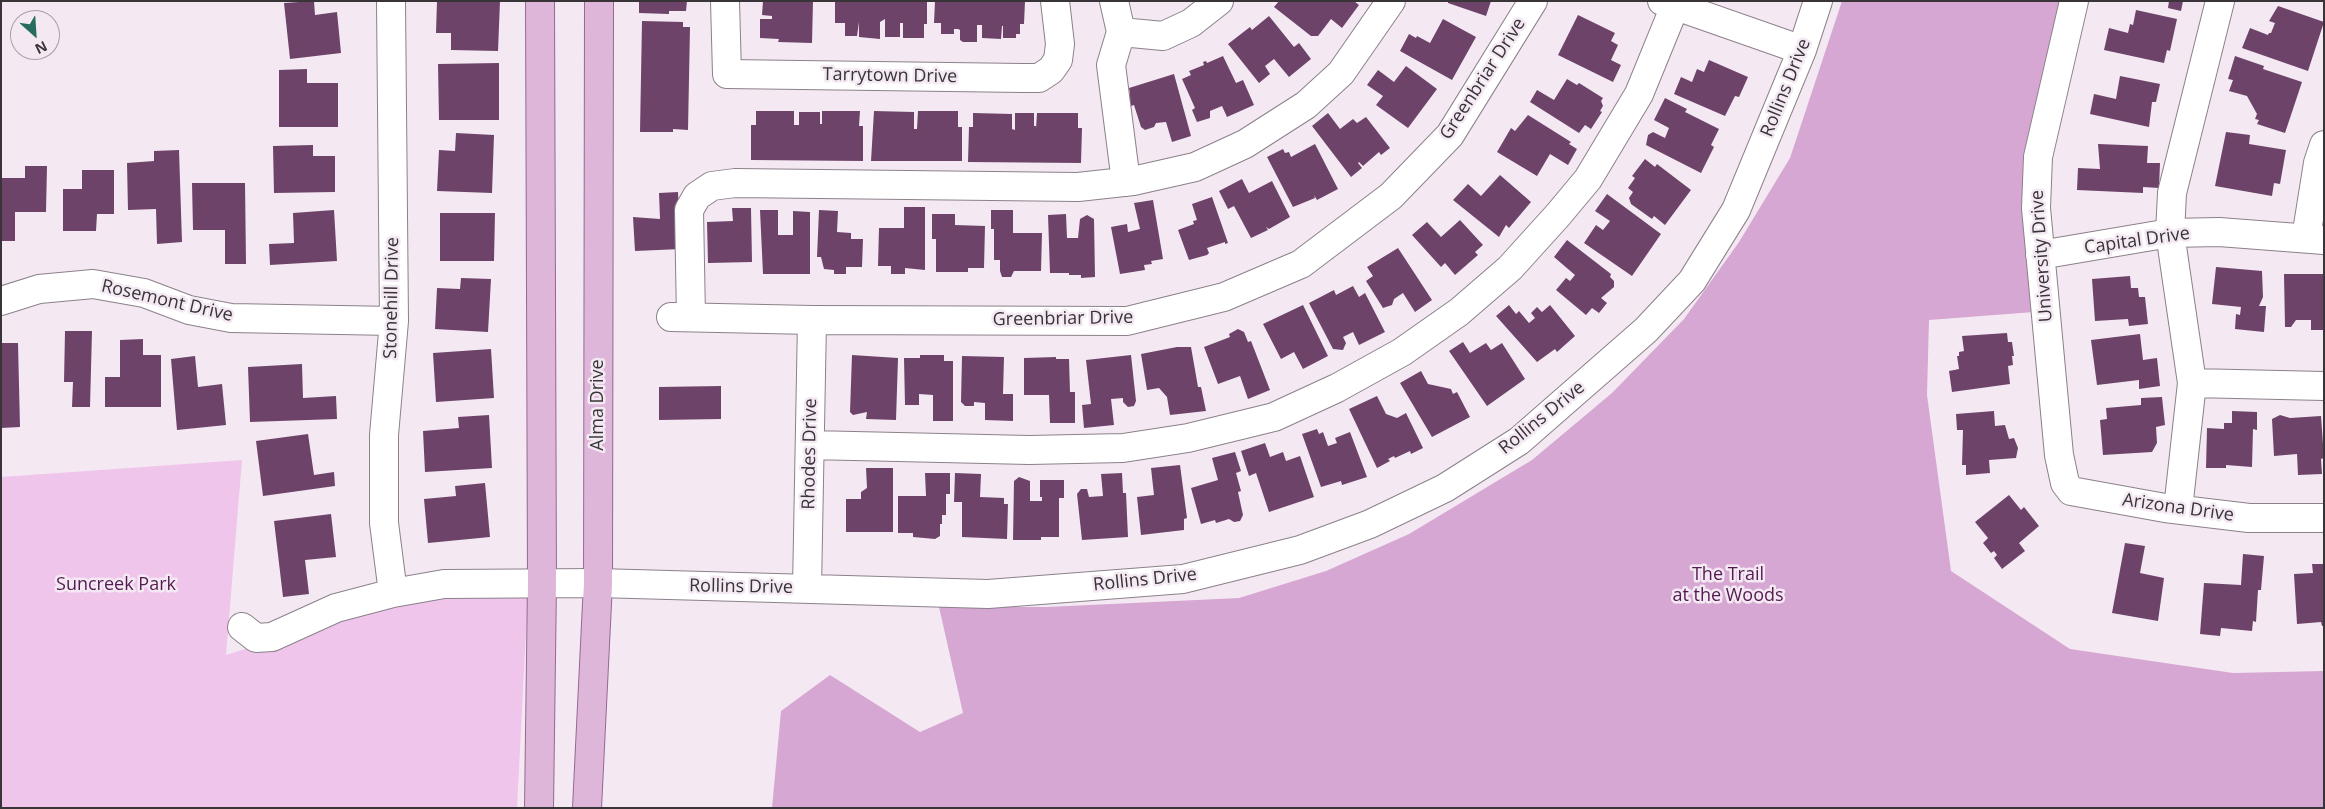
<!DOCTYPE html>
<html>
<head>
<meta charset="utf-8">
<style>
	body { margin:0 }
	#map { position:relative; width:2325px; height:809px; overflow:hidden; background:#f4e9f3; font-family:"Open Sans",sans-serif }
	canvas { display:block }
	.frame { position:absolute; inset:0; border:2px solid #383438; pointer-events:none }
	.north { position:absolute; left:10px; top:10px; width:50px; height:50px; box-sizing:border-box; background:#f4e9f3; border:1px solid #a9a1a8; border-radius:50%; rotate:154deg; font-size:14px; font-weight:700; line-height:20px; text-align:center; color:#383438 }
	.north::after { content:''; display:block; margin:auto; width:18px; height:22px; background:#266c5f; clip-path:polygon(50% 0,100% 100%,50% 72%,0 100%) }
</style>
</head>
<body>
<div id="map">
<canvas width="2325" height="809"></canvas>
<div class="frame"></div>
<div class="north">N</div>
</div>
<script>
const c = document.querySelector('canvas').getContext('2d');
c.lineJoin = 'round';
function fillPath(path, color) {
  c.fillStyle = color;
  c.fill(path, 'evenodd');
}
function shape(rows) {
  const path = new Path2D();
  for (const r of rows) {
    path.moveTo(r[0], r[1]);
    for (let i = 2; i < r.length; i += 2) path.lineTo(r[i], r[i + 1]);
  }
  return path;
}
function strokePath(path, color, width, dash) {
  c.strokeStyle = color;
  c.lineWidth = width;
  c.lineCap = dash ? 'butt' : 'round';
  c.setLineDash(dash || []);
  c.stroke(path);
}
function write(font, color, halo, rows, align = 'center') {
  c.font = font + ' "Open Sans",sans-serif';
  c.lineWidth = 5;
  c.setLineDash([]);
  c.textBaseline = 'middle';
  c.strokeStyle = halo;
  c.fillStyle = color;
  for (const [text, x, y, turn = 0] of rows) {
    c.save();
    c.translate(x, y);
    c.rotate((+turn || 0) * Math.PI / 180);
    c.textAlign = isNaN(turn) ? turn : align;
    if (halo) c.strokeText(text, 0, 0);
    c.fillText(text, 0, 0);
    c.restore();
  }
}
const green = shape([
	[242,460,226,655,353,615,430,600,486,594,528,593,517,808,1,808,1,477]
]);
const forest = shape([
	[1842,1,2062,1,2028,137,2024,218,2034,312,1929,320,1927,395,1951,571,2070,649,2233,673,2324,671,2324,808,772,808,781,711,830,675,920,732,963,713,939,607,1047,607,1239,598,1326,571,1409,534,1532,460,1612,393,1684,319,1739,242,1790,158]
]);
const building = shape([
	[314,1,315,15,337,12,341,53,290,59,284,3],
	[437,1,500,1,498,51,451,50,451,33,436,33],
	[639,1,687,1,686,11,669,11,669,14,639,13],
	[763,1,813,1,812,43,778,42,779,39,760,38,760,19,772,19,772,16,762,15],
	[835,1,927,1,927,24,924,24,924,38,903,38,903,23,900,23,900,37,885,37,885,19,880,22,880,39,859,37,859,22,857,36,845,36,845,23,835,23],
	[935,1,1025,1,1024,24,1020,24,1020,34,1016,34,1016,38,1003,38,1003,26,1002,26,1001,39,982,38,982,25,977,25,977,42,963,42,960,40,960,30,958,29,954,29,954,34,941,34,941,23,934,23],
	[1279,1,1354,1,1359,5,1342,28,1331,19,1318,36,1311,36,1274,7],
	[1448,1,1491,1,1486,16,1448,3],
	[2169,1,2183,1,2181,11,2168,8],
	[2278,6,2324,22,2308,71,2242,48,2250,28,2268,35,2269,33,2271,33,2275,23,2269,21],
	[2136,10,2177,19,2170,51,2167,50,2164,63,2104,50,2109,28,2128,33,2130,24,2133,25],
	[1578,15,1615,33,1611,41,1618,45,1611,60,1621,65,1613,82,1558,55],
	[1269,16,1294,47,1299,43,1311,59,1289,77,1274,59,1265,66,1270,74,1259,83,1228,44,1250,27,1252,30],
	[1443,19,1476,37,1452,80,1400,51,1409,34,1416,38,1417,36,1430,43],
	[642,21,683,22,683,27,690,27,688,130,673,129,673,132,640,132],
	[1223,56,1236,83,1243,80,1254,105,1227,117,1222,106,1210,111,1210,118,1197,122,1192,110,1195,108,1182,79,1191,75,1189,71,1204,65,1203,62,1206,61,1207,63],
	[2235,56,2264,66,2263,69,2302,82,2285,133,2257,124,2259,120,2255,119,2257,114,2247,96,2229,91,2233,80,2228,79],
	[1709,60,1748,77,1739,97,1735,96,1725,116,1674,94,1681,77,1692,82,1697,69,1704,72],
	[499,63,499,120,439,120,438,64],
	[1406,66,1437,89,1408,128,1376,105,1383,96,1367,85,1378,70,1394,82],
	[307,69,307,83,338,83,338,127,279,127,279,70],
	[1174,74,1191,136,1172,142,1166,122,1156,123,1154,127,1145,130,1141,127,1134,105,1128,107,1124,96,1130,94,1129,88],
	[2120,76,2160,84,2156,102,2152,102,2149,127,2090,114,2094,94,2116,99],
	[1567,79,1577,85,1579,83,1603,98,1601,101,1603,106,1600,111,1602,112,1591,129,1585,125,1579,133,1530,102,1537,90,1554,100],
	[1665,98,1687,109,1685,112,1719,129,1711,145,1714,147,1701,173,1646,145,1648,135,1653,132,1665,138,1669,128,1654,120],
	[756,111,794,111,794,125,799,125,799,112,820,112,820,124,822,124,822,111,860,111,859,126,863,126,863,161,751,160,751,125,756,125],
	[874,111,914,112,914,129,917,129,918,111,958,111,958,127,962,127,962,161,871,161],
	[973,113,1012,114,1012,129,1015,130,1015,113,1034,113,1034,126,1036,126,1036,129,1037,113,1078,113,1078,128,1082,128,1081,163,968,162,969,127,973,127],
	[1328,113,1340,129,1353,119,1357,123,1366,117,1390,148,1381,155,1379,152,1363,166,1359,162,1358,163,1362,168,1351,177,1312,126],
	[1528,115,1571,142,1569,144,1577,149,1568,165,1550,154,1537,176,1497,152,1511,128,1515,131],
	[2226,132,2250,135,2249,144,2286,150,2280,184,2274,183,2272,196,2215,186],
	[456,133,494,135,492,193,437,191,439,150,455,151],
	[1315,144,1338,189,1317,200,1314,195,1315,198,1293,207,1267,157,1283,149,1285,153,1289,152,1291,157],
	[2098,144,2148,146,2147,163,2160,163,2159,188,2143,187,2143,193,2077,190,2078,168,2100,169],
	[313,145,313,156,335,156,335,192,274,193,273,146],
	[179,150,182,242,157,244,156,209,128,210,127,163,154,161,154,151],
	[1645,159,1655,167,1657,164,1691,190,1665,225,1654,216,1652,219,1631,204,1629,198,1633,192,1628,188,1635,178,1632,176],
	[25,166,47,166,46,212,15,212,15,241,1,241,1,178,25,178],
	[82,170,114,170,114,214,97,214,96,231,63,231,63,189,82,189],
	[1500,175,1531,202,1509,228,1506,225,1499,237,1453,200,1468,184,1481,196],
	[1242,179,1249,193,1272,181,1290,217,1269,229,1266,227,1268,230,1251,238,1234,206,1228,209,1219,191],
	[192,183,245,183,246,264,225,264,225,230,193,230],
	[678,192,681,249,635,251,633,217,660,219,659,193],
	[1607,194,1661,234,1632,276,1584,243,1596,225,1603,230,1610,221,1595,211],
	[1212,197,1228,243,1225,244,1225,242,1207,248,1209,253,1207,255,1189,260,1178,230,1194,224,1193,221,1197,220,1192,204],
	[1153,200,1163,259,1151,261,1152,264,1144,265,1145,270,1120,274,1111,227,1127,224,1128,232,1140,229,1134,203],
	[904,207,925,207,925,270,905,268,905,274,891,274,891,266,878,266,879,228,904,228],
	[732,208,751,208,752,262,708,263,707,222,733,221],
	[334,210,337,261,270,265,269,244,294,243,293,213],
	[760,210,778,210,778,235,793,235,793,211,810,212,810,274,763,274],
	[819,210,838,211,837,232,851,233,851,239,863,239,862,267,846,267,846,274,834,274,834,270,824,269,821,257,817,257],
	[991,210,1013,210,1013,233,1042,233,1041,271,1014,271,1011,277,1002,277,1000,271,1000,260,994,260,994,229,991,229],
	[440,213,495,213,494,261,440,261],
	[932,214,955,214,955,225,985,226,984,268,968,268,968,272,936,272,936,239,932,239],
	[1066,214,1067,238,1078,238,1080,219,1087,215,1094,219,1095,277,1081,278,1081,275,1069,275,1069,273,1050,273,1048,215],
	[1460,220,1483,245,1475,252,1478,255,1455,275,1445,263,1441,267,1412,235,1427,222,1441,237],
	[1567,240,1611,274,1610,277,1614,281,1614,287,1601,298,1607,303,1599,313,1592,308,1586,315,1556,290,1566,278,1570,281,1575,275,1554,257],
	[1398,248,1432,300,1415,312,1403,293,1394,299,1392,305,1383,308,1366,281,1373,276,1367,267],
	[2216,267,2262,271,2263,297,2259,306,2266,306,2264,332,2235,329,2236,314,2240,315,2241,307,2212,304],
	[2284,274,2324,274,2324,330,2311,330,2311,320,2296,320,2291,327,2285,327],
	[2130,276,2131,288,2138,288,2139,297,2145,297,2148,324,2129,326,2128,319,2095,321,2092,279],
	[461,278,491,279,488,332,435,329,437,288,460,289],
	[1353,286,1359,297,1365,293,1385,332,1359,345,1353,332,1343,337,1346,343,1343,350,1333,349,1309,303,1334,290,1336,295],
	[1303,305,1328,356,1303,369,1294,352,1281,359,1263,324],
	[1509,305,1516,314,1519,311,1529,323,1535,318,1531,313,1537,307,1542,312,1550,305,1575,336,1557,352,1555,349,1537,362,1496,316],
	[1238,329,1244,332,1248,342,1251,341,1270,390,1248,399,1240,376,1218,384,1204,347,1230,337,1229,334],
	[65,331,92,331,90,407,72,407,73,382,64,382],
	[2007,333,2008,342,2012,342,2014,356,2012,356,2013,365,2008,366,2010,384,1952,392,1949,371,1959,369,1957,356,1959,356,1959,352,1964,351,1962,336],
	[2140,334,2143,360,2157,358,2160,386,2139,389,2139,380,2097,385,2091,340],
	[143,339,143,355,161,355,161,407,105,407,105,377,120,377,120,340],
	[1463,342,1470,353,1486,343,1491,350,1502,343,1525,379,1487,406,1449,351],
	[1,343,18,343,20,427,1,428],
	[1177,347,1191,347,1198,387,1201,387,1206,411,1170,415,1167,397,1159,388,1147,390,1141,354],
	[491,349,494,398,436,402,433,353],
	[852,355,898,358,896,420,866,419,867,412,853,415,850,412],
	[920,355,944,355,944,361,953,361,953,421,933,421,933,395,919,394,919,405,905,405,904,358,920,358],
	[1131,355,1136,401,1134,406,1128,407,1123,402,1123,398,1111,399,1114,425,1084,428,1082,405,1091,404,1086,360],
	[195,356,198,387,222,384,226,425,177,430,171,359],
	[962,356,1004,357,1003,394,1013,394,1013,421,985,420,985,403,974,402,974,406,965,406,961,402],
	[1056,357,1056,359,1069,359,1070,392,1075,392,1075,423,1050,423,1049,395,1024,395,1024,358],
	[302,364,303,398,336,396,337,419,250,422,248,367],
	[1421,371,1428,384,1451,389,1453,394,1457,392,1470,417,1432,437,1400,383],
	[721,386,721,419,659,420,659,387],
	[1377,396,1386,414,1397,418,1406,413,1423,448,1411,454,1410,451,1395,458,1394,456,1388,459,1390,461,1377,468,1349,409],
	[2162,397,2165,425,2156,427,2157,443,2152,452,2103,455,2100,420,2107,419,2106,408,2141,405,2141,398],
	[1994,411,1995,426,2005,425,2009,439,2014,438,2018,448,2016,458,1989,460,1990,473,1966,475,1966,465,1962,465,1963,430,1957,430,1956,414],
	[2232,411,2257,412,2257,430,2253,429,2252,467,2226,465,2226,468,2206,468,2207,428,2224,429,2224,423,2232,423],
	[489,415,492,468,425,472,423,431,459,428,458,417],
	[2280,415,2290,418,2321,416,2324,458,2321,459,2322,474,2298,475,2297,454,2274,456,2272,419],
	[1317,429,1319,434,1323,432,1328,446,1337,443,1335,438,1350,432,1367,477,1342,485,1341,481,1321,487,1302,434],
	[308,434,314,475,334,472,335,486,263,496,256,441],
	[1265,443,1270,457,1283,452,1286,461,1300,456,1314,497,1269,512,1256,473,1249,476,1241,451],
	[1235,452,1241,471,1236,473,1241,491,1238,492,1243,515,1240,521,1234,522,1229,519,1216,523,1215,520,1201,524,1191,488,1218,480,1212,458],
	[1180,465,1187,518,1184,519,1184,530,1141,535,1137,497,1154,495,1151,468],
	[866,468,893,468,893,532,846,532,846,499,861,499,861,492,867,488],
	[925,473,950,473,950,494,946,494,946,515,942,515,942,524,940,524,940,536,935,539,913,537,913,533,898,533,898,496,926,496],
	[955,473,981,474,980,497,1004,498,1004,504,1008,504,1007,539,962,537,962,502,954,502],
	[1122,473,1123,493,1126,493,1128,537,1082,540,1077,494,1081,489,1087,489,1089,497,1103,496,1101,474],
	[1019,477,1030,481,1030,501,1042,501,1042,497,1040,497,1040,480,1064,480,1064,498,1059,498,1059,537,1041,537,1041,540,1013,540,1014,481],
	[485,483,490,537,428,543,424,499,456,496,455,486],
	[2009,495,2021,510,2024,507,2039,526,2019,543,2025,551,2002,569,1994,558,1997,555,1994,551,1991,553,1983,543,1988,538,1975,522],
	[331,514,336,557,305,560,309,594,283,597,274,521],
	[2125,543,2145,546,2140,573,2164,578,2158,621,2112,613],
	[2243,554,2264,556,2261,590,2258,590,2256,622,2253,621,2252,631,2221,628,2220,636,2200,634,2204,583,2241,585],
	[2312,564,2324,564,2324,626,2322,626,2321,622,2297,624,2294,574,2313,573]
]);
const minor = shape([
	[391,1,394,321,384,435,384,523,393,593],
	[725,1,727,74,1023,78,1039,78,1051,70,1058,60,1060,44,1055,1],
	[1114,1,1121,32,1111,65,1126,182],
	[1662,1,1802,50],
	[2074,1,2038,157,2036,208,2059,455,2065,483,2071,491,2165,508,2249,518,2324,518],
	[1121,32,1163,36,1191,23,1219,1],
	[2306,238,2318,163,2324,145],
	[2040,255,2170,233,2219,232,2324,240],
	[1,301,39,289,93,284,144,293,189,310,231,318,394,321],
	[671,317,812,320,1127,321,1224,297,1301,264,1391,196,1450,135,1533,1],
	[691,317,689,210,697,196,712,186,735,183,1078,187,1133,181,1195,167,1245,144,1306,105,1341,73,1391,1],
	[2192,383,2324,386],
	[810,445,1029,450,1123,448,1188,438,1274,417,1337,388,1402,352,1459,312,1510,268,1558,215,1588,179,1639,94,1677,1],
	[2178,509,2192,383,2170,233,2172,193,2220,1],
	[807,589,812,320],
	[242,627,256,638,272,637,336,608,393,593,444,584,598,583,988,594,1183,579,1300,550,1370,524,1445,488,1519,441,1646,330,1692,281,1736,210,1802,50,1818,1]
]);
const major = shape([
	[539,808,542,583,540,1],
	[587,808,598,583,599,1]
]);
const streetNames = [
	["Tarrytown Drive",890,76,1],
	["Greenbriar Drive",1483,79,-57],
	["Rollins Drive",1786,88,-68],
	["Capital Drive",2137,241,-8],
	["University Drive",2042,256,-94],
	["Stonehill Drive",392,298,-89],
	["Rosemont Drive",167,301,13],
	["Greenbriar Drive",1063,319,-1],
	["Alma Drive",598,405,-90],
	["Rollins Drive",1542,418,-39],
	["Rhodes Drive",810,454,-89],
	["Arizona Drive",2178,508,8],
	["Rollins Drive",1145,580,-6],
	["Rollins Drive",741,587,1]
];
const parkNames = [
	["The Trail",1728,575],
	["at the Woods",1728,596],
	["Suncreek Park",116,585]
];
fillPath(green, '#f0c5ec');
fillPath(forest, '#d7a7d3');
fillPath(building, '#6d436a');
strokePath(minor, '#8b818a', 30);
strokePath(major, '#956992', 30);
strokePath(minor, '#fff', 28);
strokePath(major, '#ddb6da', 28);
write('18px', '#383438', '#f4e9f3', streetNames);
write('18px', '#531a51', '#f4e9f3', parkNames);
</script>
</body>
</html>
